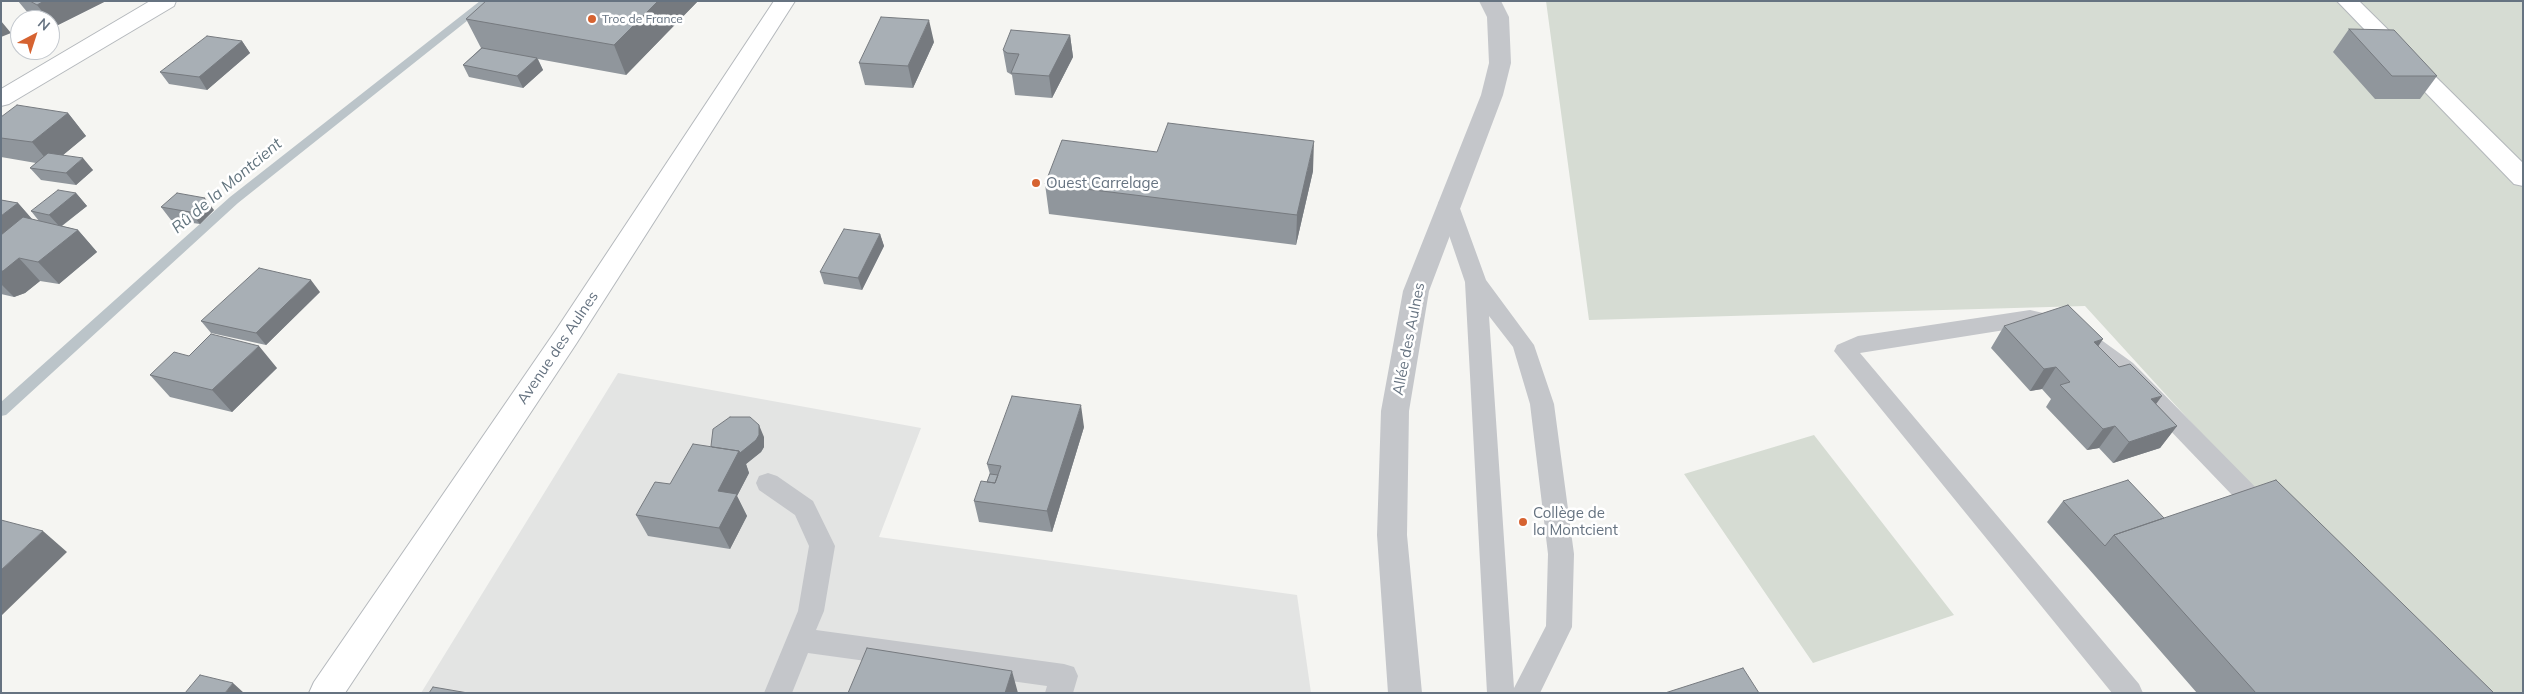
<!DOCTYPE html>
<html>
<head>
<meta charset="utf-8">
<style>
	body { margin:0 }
	#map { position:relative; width:2524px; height:694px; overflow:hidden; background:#f5f5f2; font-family:Mulish,sans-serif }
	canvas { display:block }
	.frame { position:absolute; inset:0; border:2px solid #667381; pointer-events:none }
	.north { position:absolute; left:10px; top:10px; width:50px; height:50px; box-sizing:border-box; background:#fff; border:1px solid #c2c7cd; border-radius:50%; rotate:40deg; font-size:14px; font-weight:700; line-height:20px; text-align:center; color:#667381 }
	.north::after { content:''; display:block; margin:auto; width:18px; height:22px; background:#d66331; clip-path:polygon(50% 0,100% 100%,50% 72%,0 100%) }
</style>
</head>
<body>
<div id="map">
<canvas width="2524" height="694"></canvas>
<div class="frame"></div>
<div class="north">N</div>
</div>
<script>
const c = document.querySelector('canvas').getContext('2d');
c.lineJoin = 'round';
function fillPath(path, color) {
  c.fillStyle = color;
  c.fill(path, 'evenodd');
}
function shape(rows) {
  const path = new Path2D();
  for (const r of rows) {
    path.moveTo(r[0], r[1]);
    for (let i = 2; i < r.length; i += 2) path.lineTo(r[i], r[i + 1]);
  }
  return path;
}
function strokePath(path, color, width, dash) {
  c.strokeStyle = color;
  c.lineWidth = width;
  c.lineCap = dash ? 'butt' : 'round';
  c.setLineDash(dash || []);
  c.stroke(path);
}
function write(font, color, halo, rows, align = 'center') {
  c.font = font + ' Mulish,sans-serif';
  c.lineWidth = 5;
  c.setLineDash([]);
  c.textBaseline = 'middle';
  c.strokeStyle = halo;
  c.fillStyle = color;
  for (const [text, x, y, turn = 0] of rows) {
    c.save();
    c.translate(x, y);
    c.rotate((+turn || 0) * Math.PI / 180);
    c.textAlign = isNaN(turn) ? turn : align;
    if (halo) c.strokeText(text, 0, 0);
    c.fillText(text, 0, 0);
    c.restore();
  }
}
const built = shape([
	[618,373,921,428,879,537,1297,595,1311,693,421,693]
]);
const green = shape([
	[1546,1,2523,1,2523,693,2438,693,2085,306,1589,320],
	[1814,435,1954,615,1813,663,1684,474]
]);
const stream = shape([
	[480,1,492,1,238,203,6,415,1,416,1,402,230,197,480,1]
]);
const lane = shape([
	[1448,196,1455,198,1458,203,1486,280,1534,345,1554,404,1574,554,1572,627,1540,693,1487,693,1465,282,1438,203,1441,198,1448,196],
	[1489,316,1513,347,1530,404,1548,554,1546,626,1514,688,1489,316],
	[2030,310,2065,318,2068,324,2065,330,2057,332,2030,326,1860,353,2139,684,2143,693,2112,693,1834,351,1837,345,1858,336,2030,310],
	[2085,332,2093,334,2133,363,2274,506,2277,513,2274,520,2265,523,2256,520,2117,375,2077,346,2074,340,2077,334,2085,332],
	[768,473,777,476,813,501,835,546,824,611,816,630,1064,664,1074,667,1078,676,1073,693,1045,693,1047,686,808,653,792,693,764,693,798,611,809,546,795,515,759,490,756,483,759,476,768,473]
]);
const street = shape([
	[1479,1,1501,1,1509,17,1511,63,1503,95,1429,291,1409,411,1407,535,1422,693,1388,693,1377,535,1381,411,1403,291,1481,95,1489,63,1487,17,1479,1]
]);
const secondary = shape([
	[150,1,176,1,174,6,9,104,1,106,1,89,150,1],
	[774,1,795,1,576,344,345,693,309,693,314,682,556,330,774,1],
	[2337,1,2359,1,2523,163,2523,186,2514,184,2337,1]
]);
const wall = shape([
	[18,1,106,1,54,27,50,25,50,20,41,20,28,13],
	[698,1,626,75,538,59,543,70,523,88,469,77,463,65,481,48,466,19],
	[2349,29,2437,76,2420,99,2375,99,2333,52],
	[1070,35,1073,57,1052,98,1015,95,1012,75,1007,72,1003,50],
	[242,41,250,53,207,90,169,84,160,72],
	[934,42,913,88,865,85,859,63],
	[68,113,86,136,63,155,93,170,76,185,41,180,30,168,36,163,1,157,1,117],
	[1313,171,1296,245,1049,214,1045,184],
	[76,193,87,206,62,226,78,230,97,252,59,284,40,281,25,293,14,297,1,294,1,200,18,203,32,219,39,221,31,211],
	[161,207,214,210,200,224,171,220],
	[880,234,884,246,862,290,824,284,820,272],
	[320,292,266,345,211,333,201,321],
	[2004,326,2098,347,2156,404,2177,426,2160,448,2113,463,2099,448,2087,450,2046,407,2051,399,2042,389,2030,391,1991,348],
	[189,356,277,368,232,412,170,397,150,375],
	[1084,427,1052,532,979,522,974,501,987,482,990,474,987,464],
	[764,437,764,447,761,452,746,464,749,473,737,496,747,516,730,549,648,536,636,515,670,484,711,447],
	[2063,501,2164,518,2494,693,2197,693,2088,568,2047,522]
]);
const shadedWall = shape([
	[44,1,106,1,54,27,50,22,50,20,49,20,37,5],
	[658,1,698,1,626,75,614,45],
	[929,20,934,42,913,88,908,66],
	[1,21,11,33,1,37],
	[1070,35,1073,57,1052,98,1049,76],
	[242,41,250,53,207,90,199,77],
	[537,58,543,70,523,88,517,76],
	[68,113,86,136,51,165,32,142],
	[1314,141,1313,171,1296,245,1297,215],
	[83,158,93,170,76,185,66,173],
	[76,193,87,206,60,227,49,215],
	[205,198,214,210,200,224,190,212],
	[18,203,38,226,1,256,1,216],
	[78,230,97,252,59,284,38,262],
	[880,234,884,246,862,290,858,278],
	[19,258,40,281,25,293,14,297,1,284,1,271],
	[311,280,320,292,266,345,256,333],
	[2103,339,2088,362,2094,342],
	[259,346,277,368,232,412,212,390],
	[2056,367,2042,389,2030,391,2044,369],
	[2162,396,2145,419,2151,399],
	[1081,405,1084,427,1052,532,1047,511],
	[759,425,764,437,764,447,761,452,746,464,749,473,737,496,747,516,730,549,719,528,718,491,739,451],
	[2115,426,2099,448,2087,450,2103,429],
	[2177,426,2160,448,2113,463,2129,442],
	[43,531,67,552,1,616,1,570],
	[1012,671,1018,693,1005,693],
	[233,683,244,693,225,693]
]);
const building = shape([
	[30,1,44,1,37,5,30,1],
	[486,1,658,1,614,45,466,19,486,1],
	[881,17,929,20,908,66,859,63,881,17],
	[2349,29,2394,30,2437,76,2392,76,2349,29],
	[1011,30,1070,35,1049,76,1011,73,1019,54,1007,53,1003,50,1011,30],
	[207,36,242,41,199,77,160,72,207,36],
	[482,48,537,58,517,76,463,65,482,48],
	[17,105,68,113,32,142,1,138,1,117,17,105],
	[1168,123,1314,141,1297,215,1045,184,1062,140,1157,152,1168,123],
	[48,153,83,158,66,173,30,168,48,153],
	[58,190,76,193,49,215,31,211,58,190],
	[177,193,205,198,190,212,161,207,177,193],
	[1,200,18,203,1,216,1,200],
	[23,217,78,230,38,262,19,258,3,271,1,271,1,235,23,217],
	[844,229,880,234,858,278,820,272,844,229],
	[259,268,311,280,256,333,201,321,259,268],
	[2068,305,2103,339,2094,342,2119,367,2130,364,2162,396,2151,399,2177,426,2129,442,2115,426,2103,429,2060,385,2070,382,2056,367,2044,369,2004,326,2068,305],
	[211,334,259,346,212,390,150,375,174,352,189,356,211,334],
	[1012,396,1081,405,1047,511,974,501,981,481,995,483,1001,466,987,464,1012,396],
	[730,417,750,417,759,425,759,435,756,440,740,453,739,451,712,447,711,446,713,429,730,417],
	[693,444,739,451,718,491,737,494,719,528,636,515,655,482,670,484,693,444],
	[990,474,998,475,995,483,987,482,990,474],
	[2128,480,2164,518,2114,535,2105,546,2063,501,2128,480],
	[2276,480,2494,693,2256,693,2114,535,2276,480],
	[1,520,43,531,1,570,1,520],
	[867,648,1012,671,1005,693,848,693,867,648],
	[1743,668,1759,693,1665,693,1743,668],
	[200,675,233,683,225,693,185,693,200,675],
	[433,687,468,693,429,693,433,687]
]);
const markers = [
	[592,19,5,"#d66331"],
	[1036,183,5,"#d66331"],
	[1523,522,5,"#d66331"]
];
const farPoinames = [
	["Troc de France",602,19]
];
const poiNames = [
	["Ouest Carrelage",1046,183],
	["Collège de",1533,513],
	["la Montcient",1533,530]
];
const streetNames = [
	["Allée des Aulnes",1409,339,-79],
	["Avenue des Aulnes",558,348,-56]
];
const waterNames = [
	["Rû de la Montcient",227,186,-40]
];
fillPath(built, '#e3e4e3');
fillPath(green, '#d6dcd3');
fillPath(stream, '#bbc4c9');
strokePath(secondary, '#b4b8bc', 2);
fillPath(lane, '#c4c6ca');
fillPath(street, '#c4c6ca');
fillPath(secondary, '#fff');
fillPath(wall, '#90969c');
fillPath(shadedWall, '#767a7f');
fillPath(building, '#a8afb5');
strokePath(building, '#767a7f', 1);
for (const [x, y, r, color] of markers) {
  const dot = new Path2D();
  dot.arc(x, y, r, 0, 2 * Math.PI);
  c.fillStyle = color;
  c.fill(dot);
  strokePath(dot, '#fff', 2);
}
write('12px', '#667381', '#fff', farPoinames, 'left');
write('15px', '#667381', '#fff', poiNames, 'left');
write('15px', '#667381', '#fff', streetNames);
write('italic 16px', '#62747e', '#fff', waterNames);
</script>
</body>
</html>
